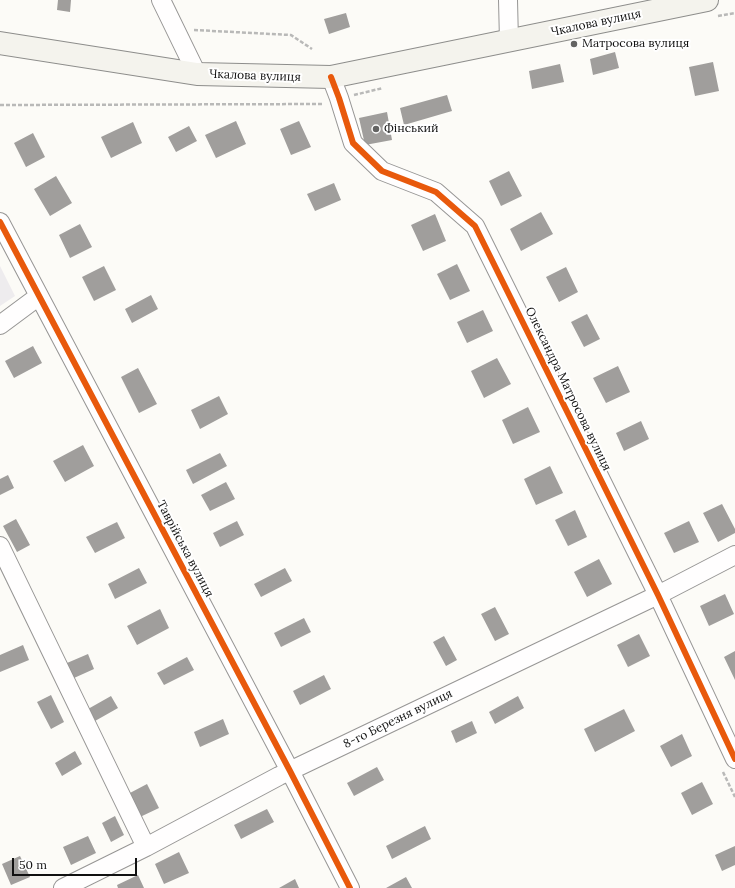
<!DOCTYPE html>
<html>
<head>
<meta charset="utf-8">
<style>
	body { margin:0 }
	#map { position:relative; width:735px; height:888px; overflow:hidden; background:#fcfbf7; font-family:Lora,serif }
	canvas { display:block }
	.scale { position:absolute; left:12px; top:858px; width:125px; height:18px; box-sizing:border-box; border:2px solid #111; border-top:0; padding-left:5px; font-size:12px; line-height:14px; white-space:nowrap; color:#111; -webkit-text-stroke:3px #fff; paint-order:stroke }
</style>
</head>
<body>
<div id="map">
<canvas width="735" height="888"></canvas>
<div class="scale">50 m</div>
</div>
<script>
const c = document.querySelector('canvas').getContext('2d');
c.lineJoin = 'round';
function fillPath(path, color) {
  c.fillStyle = color;
  c.fill(path, 'evenodd');
}
function shape(rows) {
  const path = new Path2D();
  for (const r of rows) {
    path.moveTo(r[0], r[1]);
    for (let i = 2; i < r.length; i += 2) path.lineTo(r[i], r[i + 1]);
  }
  return path;
}
function strokePath(path, color, width, dash) {
  c.strokeStyle = color;
  c.lineWidth = width;
  c.lineCap = dash ? 'butt' : 'round';
  c.setLineDash(dash || []);
  c.stroke(path);
}
function write(font, color, halo, rows, align = 'center') {
  c.font = font + ' Lora,serif';
  c.lineWidth = 4;
  c.setLineDash([]);
  c.textBaseline = 'middle';
  c.strokeStyle = halo;
  c.fillStyle = color;
  for (const [text, x, y, turn = 0] of rows) {
    c.save();
    c.translate(x, y);
    c.rotate((+turn || 0) * Math.PI / 180);
    c.textAlign = isNaN(turn) ? turn : align;
    if (halo) c.strokeText(text, 0, 0);
    c.fillText(text, 0, 0);
    c.restore();
  }
}
const industrial = shape([
	[0,266,15,296,0,306]
]);
const building = shape([
	[58,0,71,0,70,12,57,10],
	[346,13,350,27,329,34,324,19],
	[615,52,619,68,593,75,590,59],
	[713,62,719,91,695,96,689,67],
	[560,64,564,82,532,89,529,71],
	[447,95,452,111,404,125,400,108],
	[387,112,392,140,365,145,359,118],
	[236,121,246,144,216,158,205,135],
	[299,121,311,147,291,155,280,129],
	[133,122,142,143,111,158,101,137],
	[189,126,197,141,176,152,168,137],
	[33,133,45,157,26,167,14,143],
	[509,171,522,196,501,206,489,181],
	[56,176,72,203,50,216,34,189],
	[334,183,341,200,315,211,307,194],
	[541,212,553,234,521,251,510,229],
	[435,214,446,241,423,251,411,225],
	[80,224,92,247,70,258,59,235],
	[457,264,470,291,450,300,437,274],
	[104,266,116,290,94,301,82,277],
	[566,267,578,292,559,302,546,277],
	[151,295,158,309,132,323,125,309],
	[483,310,493,331,467,343,457,322],
	[587,314,600,339,584,347,571,322],
	[33,346,42,363,14,378,5,361],
	[497,358,511,384,484,398,471,371],
	[618,366,630,392,606,403,593,378],
	[138,368,157,404,139,413,121,377],
	[219,396,228,414,200,429,191,410],
	[528,407,540,432,513,444,502,420],
	[641,421,649,439,624,451,616,433],
	[83,445,94,466,65,482,53,461],
	[220,453,227,466,193,484,186,470],
	[550,466,563,493,536,505,524,479],
	[8,475,14,488,0,495,0,479],
	[226,482,235,499,210,511,201,495],
	[722,504,735,529,735,533,718,542,703,513],
	[575,510,587,537,568,546,555,520],
	[16,519,30,545,17,552,3,526],
	[237,521,244,535,220,547,213,533],
	[689,521,699,542,674,553,664,533],
	[117,522,125,538,95,553,86,537],
	[599,559,612,584,587,597,574,572],
	[139,568,147,583,115,599,108,584],
	[285,568,292,581,261,597,254,584],
	[725,594,734,614,709,626,700,606],
	[495,607,509,634,495,641,481,614],
	[160,609,169,628,137,645,127,626],
	[304,618,311,632,281,647,274,633],
	[639,634,650,656,628,667,617,645],
	[444,636,457,660,446,666,433,642],
	[23,645,29,660,0,672,0,655],
	[735,651,735,680,724,657],
	[88,654,94,669,74,678,67,663],
	[187,657,194,670,164,685,157,673],
	[324,675,331,689,300,705,293,691],
	[51,695,64,722,51,729,37,702],
	[111,696,118,708,95,721,88,709],
	[518,696,524,708,495,724,489,712],
	[624,709,635,731,595,752,584,729],
	[223,719,229,734,200,747,194,732],
	[472,721,477,733,456,743,451,731],
	[682,734,692,756,671,767,660,746],
	[75,751,82,764,62,776,55,763],
	[377,767,384,780,354,796,347,783],
	[702,782,713,804,692,815,681,793],
	[147,784,159,808,140,817,128,794],
	[267,809,274,822,241,839,234,825],
	[115,816,124,835,111,842,102,823],
	[425,826,431,839,392,859,386,846],
	[88,836,96,853,71,865,63,847],
	[735,846,735,865,722,871,715,855],
	[179,852,189,873,164,884,155,864],
	[20,856,30,877,11,885,2,864],
	[138,875,144,888,118,888,117,885],
	[406,877,412,888,386,888],
	[295,879,299,888,279,888]
]);
const path = shape([
	[718,16,735,13],
	[194,30,291,35,312,49],
	[354,95,383,88],
	[0,105,323,104],
	[723,772,735,797]
]);
const street = shape([
	[161,0,197,74],
	[508,0,509,41],
	[331,77,339,98,353,143,382,171,436,192,475,226,658,595,735,759],
	[0,222,290,771,350,888],
	[0,325,39,296],
	[0,546,146,847],
	[63,888,146,847,279,776,658,595,735,555]
]);
const secondary = shape([
	[0,43,197,74,331,77,707,0]
]);
const cycleway = shape([
	[331,77,339,98,353,143,382,171,436,192,475,226,658,595,735,759],
	[0,222,290,771,350,888]
]);
const markers = [
	[574,44,4,"#636362"],
	[376,129,4,"#636362"]
];
const streetNames = [
	["Чкалова вулиця",596,23,-12],
	["Чкалова вулиця",255,76,2],
	["Олександра Матросова вулиця",568,389,64],
	["Таврійська вулиця",185,549,62],
	["8-го Березня вулиця",398,719,-26]
];
const poiNames = [
	["Матросова вулиця",582,44],
	["Фінський",384,129]
];
fillPath(industrial, '#eeecee');
fillPath(building, '#a09e9c');
strokePath(street, '#979695', 20);
strokePath(secondary, '#8d8d8b', 24);
strokePath(path, '#b9b9b8', 2.5, [4, 2]);
strokePath(street, '#fffefe', 18);
strokePath(secondary, '#f4f3ed', 22);
strokePath(cycleway, '#e8590c', 6);
for (const [x, y, r, color] of markers) {
  const dot = new Path2D();
  dot.arc(x, y, r, 0, 2 * Math.PI);
  c.fillStyle = color;
  c.fill(dot);
  strokePath(dot, '#fff', 1.5);
}
write('12px', '#111', '#fff', streetNames);
write('12px', '#111', '#fff', poiNames, 'left');
</script>
</body>
</html>
